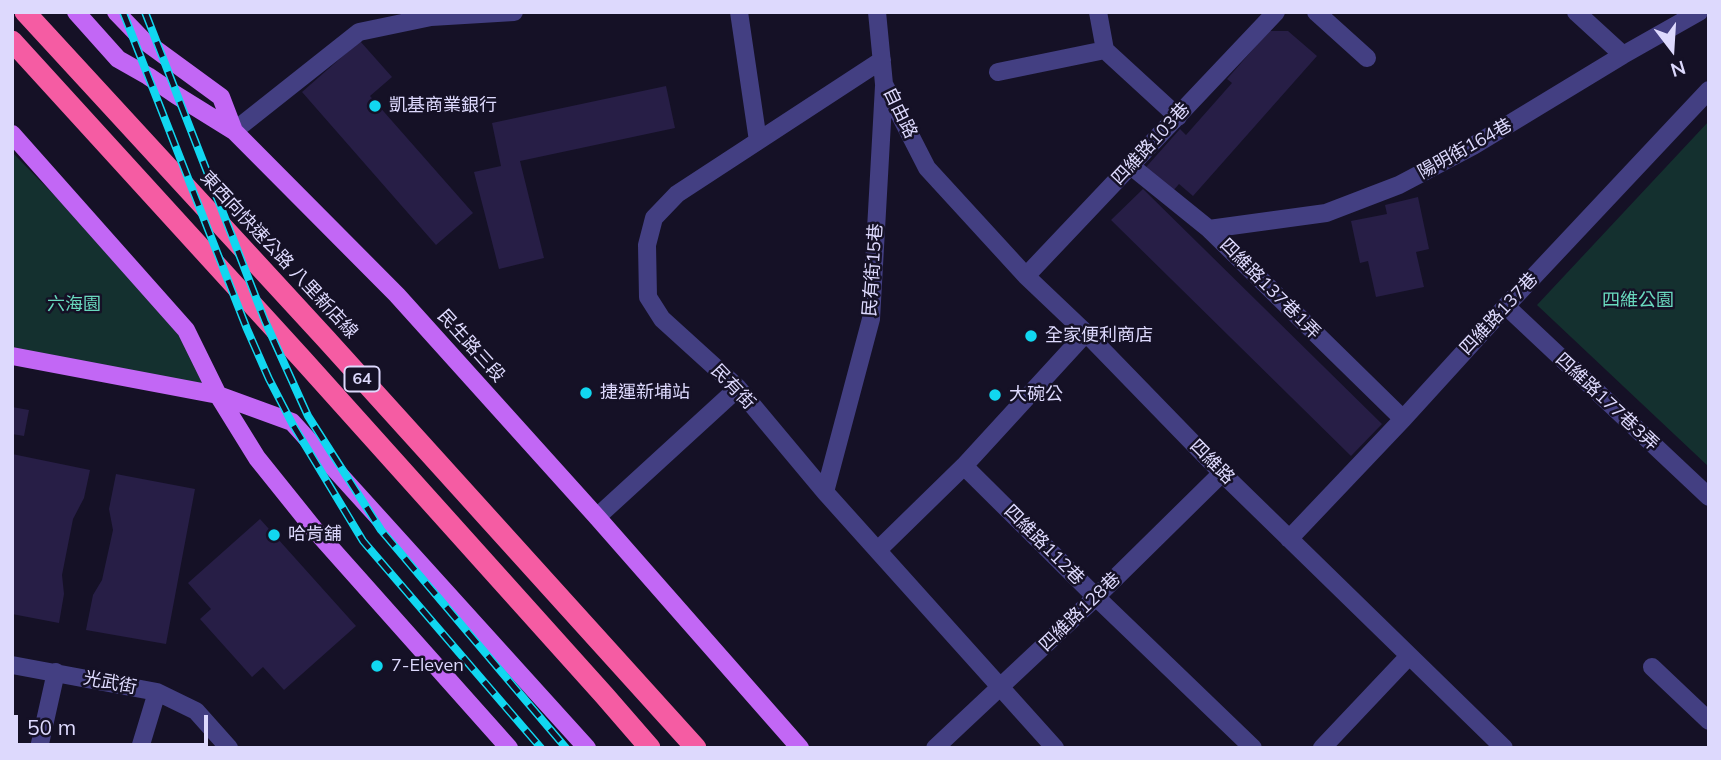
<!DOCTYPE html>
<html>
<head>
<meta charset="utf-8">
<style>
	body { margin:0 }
	#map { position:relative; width:1721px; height:760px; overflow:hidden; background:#151126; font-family:Mulish,sans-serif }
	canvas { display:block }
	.frame { position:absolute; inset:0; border:14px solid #ddd9fd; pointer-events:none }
	.north { position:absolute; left:1637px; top:14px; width:70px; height:70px; -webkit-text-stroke:5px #151126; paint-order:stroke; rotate:163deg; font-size:19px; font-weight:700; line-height:28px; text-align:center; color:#ddd9fd }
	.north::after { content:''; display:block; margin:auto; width:24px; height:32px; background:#ddd9fd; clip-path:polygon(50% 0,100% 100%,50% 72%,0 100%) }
	.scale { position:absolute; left:14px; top:715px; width:194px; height:32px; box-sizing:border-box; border:4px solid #ddd9fd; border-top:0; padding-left:9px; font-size:21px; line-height:24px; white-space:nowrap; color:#ddd9fd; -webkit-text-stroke:5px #151126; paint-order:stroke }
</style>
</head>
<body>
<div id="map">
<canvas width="1721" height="760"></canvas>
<div class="frame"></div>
<div class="north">N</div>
<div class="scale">50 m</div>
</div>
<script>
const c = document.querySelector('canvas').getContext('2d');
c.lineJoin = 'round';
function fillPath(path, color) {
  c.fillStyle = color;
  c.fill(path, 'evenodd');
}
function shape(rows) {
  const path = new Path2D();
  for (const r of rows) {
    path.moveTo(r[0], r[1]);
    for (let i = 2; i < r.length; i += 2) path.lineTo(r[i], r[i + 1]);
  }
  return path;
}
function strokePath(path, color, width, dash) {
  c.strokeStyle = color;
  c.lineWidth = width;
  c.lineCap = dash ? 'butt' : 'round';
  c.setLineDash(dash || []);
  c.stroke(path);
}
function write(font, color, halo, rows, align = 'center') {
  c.font = font + ' Mulish,"Noto Sans TC",sans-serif';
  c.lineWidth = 5;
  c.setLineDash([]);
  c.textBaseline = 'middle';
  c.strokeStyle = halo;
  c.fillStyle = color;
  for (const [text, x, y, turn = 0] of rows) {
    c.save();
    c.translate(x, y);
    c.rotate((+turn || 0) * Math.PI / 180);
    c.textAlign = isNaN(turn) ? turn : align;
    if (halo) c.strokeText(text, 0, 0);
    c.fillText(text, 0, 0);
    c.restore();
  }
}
const green = shape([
	[1709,121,1709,467,1537,305],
	[12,152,186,330,218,395,12,356]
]);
const building = shape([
	[1269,31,1288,31,1317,56,1193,196,1179,184,1166,199,1139,175,1180,129,1186,135,1232,83,1227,79],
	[360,41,392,77,370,96,473,213,436,245,302,92],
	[666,86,675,128,520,161,544,258,499,269,474,172,501,166,492,123],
	[1143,189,1382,424,1351,456,1111,220],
	[1418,197,1429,249,1416,252,1424,287,1376,297,1368,261,1360,263,1351,221,1387,214,1385,205],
	[12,407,29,410,24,436,12,434],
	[12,454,90,470,84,498,73,519,62,575,64,594,59,623,12,614],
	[116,474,195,489,166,644,86,630,93,595,102,580,113,530,109,509],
	[260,519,356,626,284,690,263,667,252,677,200,619,211,609,188,583]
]);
const minor = shape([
	[739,12,758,141],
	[877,12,884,84,927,168,1026,276,1086,333,1222,473,1504,748],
	[1098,12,1105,50,1178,117],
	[1316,12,1367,58],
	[1576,12,1623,55],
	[882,60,677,194,654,218,647,245,648,297,662,319,738,388,825,492,1055,748],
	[998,72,1105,50],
	[234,131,359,32,431,17,514,12],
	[1131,166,1209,229,1403,419],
	[1209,229,1326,213,1399,185,1473,146,1623,55,1699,12],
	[1026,276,1276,12],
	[1506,306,1709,497],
	[964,466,1096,597,1253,748],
	[825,492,871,319,884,86],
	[597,517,738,388],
	[1289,539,1403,419,1506,306,1709,90],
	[878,550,964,466,1086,333],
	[12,665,157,692,196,711,229,748],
	[1652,667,1709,721],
	[39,748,56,672],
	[140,748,157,692],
	[935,748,1096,597,1222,473],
	[1322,748,1409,656]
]);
const major = shape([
	[76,12,118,59,148,76,176,95,234,131,397,295,597,517,800,748],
	[116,12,143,40,221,97,234,131],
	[12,134,186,330,218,395,257,458,314,529,509,748],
	[12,356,218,395,292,422,587,748]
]);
const highway = shape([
	[25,12,326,339,696,748],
	[12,41,303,360,604,695,650,748]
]);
const rail = shape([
	[123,12,247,329,269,379,293,425,363,541,541,748],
	[145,12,265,321,308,416,381,530,566,748]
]);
const markers = [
	[375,106,7,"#11d7f0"],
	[1031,336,7,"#11d7f0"],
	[586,393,7,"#11d7f0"],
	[995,395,7,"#11d7f0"],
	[274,535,7,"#11d7f0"],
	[377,666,7,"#11d7f0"]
];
const shields = [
	[362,379,35]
];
const shieldNames = [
	["64",362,379]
];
const poiNames = [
	["凱基商業銀行",389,106],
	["全家便利商店",1045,336],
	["捷運新埔站",600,393],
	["大碗公",1009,395],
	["哈肯舖",288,535],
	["7-Eleven",391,666]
];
const streetNames = [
	["自由路",900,113,64],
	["四維路103巷",1151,144,-47],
	["陽明街164巷",1465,149,-29],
	["東西向快速公路 八里新店線",279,255,47],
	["民有街15巷",873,270,-86],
	["四維路137巷1弄",1270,289,45],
	["四維路137巷",1499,314,-47],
	["民生路三段",471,346,48],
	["民有街",733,387,46],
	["四維路177巷3弄",1607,402,43],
	["四維路",1212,462,45],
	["四維路112巷",1044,545,45],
	["四維路128巷",1080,612,-44],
	["光武街",110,683,11]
];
const parkNames = [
	["四維公園",1638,301],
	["六海園",74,305]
];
fillPath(green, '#14302f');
fillPath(building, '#271e46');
strokePath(minor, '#433f82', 18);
strokePath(major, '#c267f5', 18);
strokePath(highway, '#f55ca3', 21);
strokePath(rail, '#11d7f0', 8);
strokePath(rail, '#151126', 5, [16]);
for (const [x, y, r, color] of markers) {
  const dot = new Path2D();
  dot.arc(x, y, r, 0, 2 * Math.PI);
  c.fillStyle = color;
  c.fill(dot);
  strokePath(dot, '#151126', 2.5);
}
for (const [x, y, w] of shields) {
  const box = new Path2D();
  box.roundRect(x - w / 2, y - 12.5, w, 25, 5);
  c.fillStyle = '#151126';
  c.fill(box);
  strokePath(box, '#ddd9fd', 2);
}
write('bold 16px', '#ddd9fd', null, shieldNames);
write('18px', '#ddd9fd', '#151126', poiNames, 'left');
write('18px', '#ddd9fd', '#151126', streetNames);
write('18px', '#69d9be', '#151126', parkNames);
</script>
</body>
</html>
